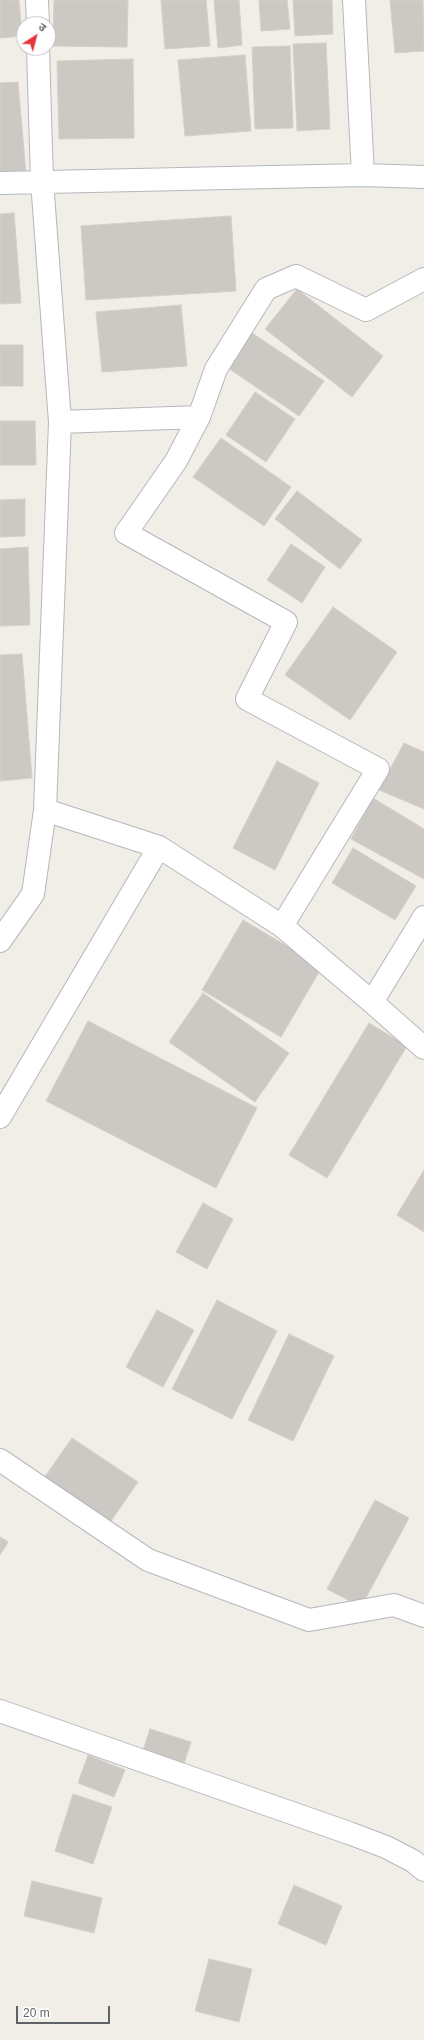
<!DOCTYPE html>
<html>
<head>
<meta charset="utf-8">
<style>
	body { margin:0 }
	#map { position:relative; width:424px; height:2040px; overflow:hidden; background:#f1ede7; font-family:Arial,"Noto Sans Devanagari",sans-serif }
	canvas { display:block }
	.north { position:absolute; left:16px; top:16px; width:40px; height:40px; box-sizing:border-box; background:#fff; border:1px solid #bfc1c2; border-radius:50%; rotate:36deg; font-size:11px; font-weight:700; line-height:16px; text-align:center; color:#5f6367 }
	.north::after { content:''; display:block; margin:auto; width:14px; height:18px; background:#ea343b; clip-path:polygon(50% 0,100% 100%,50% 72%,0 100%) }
	.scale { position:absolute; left:16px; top:2006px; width:94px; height:18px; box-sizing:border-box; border:2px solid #5f6367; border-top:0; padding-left:5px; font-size:12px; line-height:14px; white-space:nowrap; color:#5f6367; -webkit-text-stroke:3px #fff; paint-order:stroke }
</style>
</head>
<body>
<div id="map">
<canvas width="424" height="2040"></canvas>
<div class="north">उ</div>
<div class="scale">20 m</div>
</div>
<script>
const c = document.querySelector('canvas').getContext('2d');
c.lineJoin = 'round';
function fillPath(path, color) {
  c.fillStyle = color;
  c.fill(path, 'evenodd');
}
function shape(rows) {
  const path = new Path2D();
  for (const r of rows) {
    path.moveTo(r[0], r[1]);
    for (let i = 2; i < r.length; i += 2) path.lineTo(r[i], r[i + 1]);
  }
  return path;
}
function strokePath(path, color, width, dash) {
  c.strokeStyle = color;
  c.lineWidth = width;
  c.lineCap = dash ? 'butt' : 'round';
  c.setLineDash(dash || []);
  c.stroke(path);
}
const building = shape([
	[0,0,19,0,22,36,0,38,0,0],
	[54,0,128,0,127,47,53,46,54,0],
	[161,0,206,0,210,46,165,49,161,0],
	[214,0,239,0,242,45,218,48,214,0],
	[259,0,287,0,290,29,261,31,259,0],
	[293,0,332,0,333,34,295,36,293,0],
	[390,0,423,0,424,51,395,53,390,0],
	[326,43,330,129,297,131,293,44,326,43],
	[290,46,293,128,255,129,252,47,290,46],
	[245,55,251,131,185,136,178,60,245,55],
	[133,59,134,138,59,139,57,61,133,59],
	[18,82,26,173,0,175,0,83,18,82],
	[14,213,21,303,0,304,0,214,14,213],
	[231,216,236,291,86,300,81,226,231,216],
	[297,289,383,356,352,397,265,329,297,289],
	[181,305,187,366,102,372,96,312,181,305],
	[246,329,324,381,299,416,222,364,246,329],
	[0,345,23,345,23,386,0,386,0,345],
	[255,392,295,419,266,462,226,435,255,392],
	[0,421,35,421,36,465,0,465,0,421],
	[221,438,291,487,264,526,193,477,221,438],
	[297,491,362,540,340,569,275,519,297,491],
	[25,499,25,536,0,537,0,500,25,499],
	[291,544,325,567,302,603,267,580,291,544],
	[28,547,30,625,0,626,0,549,28,547],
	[333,607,397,652,350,720,285,675,333,607],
	[22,654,32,778,0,781,0,655,22,654],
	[404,743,424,752,424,809,379,790,404,743],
	[277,761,319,783,275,870,233,848,277,761],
	[373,798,424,829,424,879,351,839,373,798],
	[353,848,416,886,395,920,332,883,353,848],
	[243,920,322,967,281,1037,202,990,243,920],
	[203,993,289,1053,255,1102,169,1042,203,993],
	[88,1021,257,1108,216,1188,46,1101,88,1021],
	[369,1023,407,1046,327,1178,289,1155,369,1023],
	[424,1170,424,1232,397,1215,424,1170],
	[203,1203,233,1219,207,1269,176,1252,203,1203],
	[217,1300,277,1331,232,1419,172,1389,217,1300],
	[157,1310,194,1330,163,1387,126,1367,157,1310],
	[289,1334,334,1356,293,1441,248,1420,289,1334],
	[72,1438,138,1482,109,1524,44,1478,72,1438],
	[375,1500,409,1518,361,1607,327,1589,375,1500],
	[0,1537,8,1542,0,1555,0,1537],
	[150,1729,191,1742,182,1770,141,1757,150,1729],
	[88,1755,125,1770,114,1797,78,1783,88,1755],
	[73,1794,112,1807,93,1864,55,1851,73,1794],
	[32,1881,102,1898,94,1933,24,1916,32,1881],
	[294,1885,342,1906,326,1945,278,1924,294,1885],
	[209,1959,252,1969,239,2022,195,2011,209,1959]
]);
const minor = shape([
	[37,0,38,24],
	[354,0,363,175],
	[0,183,363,175,424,177],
	[60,422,199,417,216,369,266,289,296,276,366,310,424,279],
	[45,810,159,847,282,926,378,769,247,699,286,622,126,533,176,461,199,417],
	[282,926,372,1002,424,1048],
	[0,941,33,894,45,810,60,422,42,181,38,48],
	[372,1002,424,917],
	[0,1117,159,847],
	[0,1460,148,1560,309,1620,394,1605,424,1616],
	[0,1711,349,1833,386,1847,413,1861,424,1870]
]);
fillPath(building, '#ccc8c3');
strokePath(building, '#d6cfc5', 1);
strokePath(minor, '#b4b8bc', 24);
strokePath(minor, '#fff', 22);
</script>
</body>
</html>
